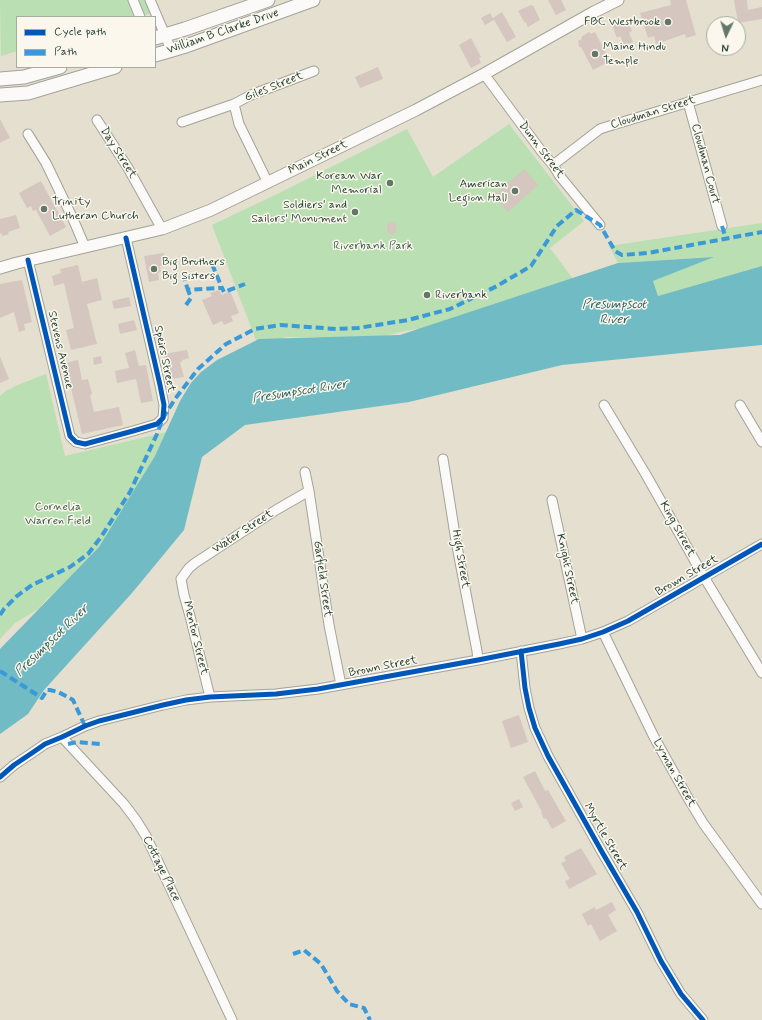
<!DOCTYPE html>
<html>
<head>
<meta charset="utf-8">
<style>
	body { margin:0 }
	#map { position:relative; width:762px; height:1020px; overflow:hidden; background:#e4dfcf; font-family:Mynerve,sans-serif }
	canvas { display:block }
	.legend { position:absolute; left:16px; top:16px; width:140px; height:52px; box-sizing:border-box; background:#fbf7ec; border:1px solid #a3ada2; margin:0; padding:5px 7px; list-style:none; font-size:12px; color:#1f3d34 }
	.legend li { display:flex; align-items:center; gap:8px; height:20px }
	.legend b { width:20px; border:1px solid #a3ada2 }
	.north { position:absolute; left:706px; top:16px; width:40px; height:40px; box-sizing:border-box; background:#fbf7ec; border:1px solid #a3ada2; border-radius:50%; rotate:184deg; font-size:11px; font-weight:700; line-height:16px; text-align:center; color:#1f3d34 }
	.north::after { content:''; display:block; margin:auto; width:14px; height:18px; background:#64766a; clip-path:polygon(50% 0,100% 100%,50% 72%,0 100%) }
</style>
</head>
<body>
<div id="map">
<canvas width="762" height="1020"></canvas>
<ul class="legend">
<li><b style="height:5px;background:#0057b8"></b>Cycle path</li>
<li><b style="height:5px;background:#3a99d8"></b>Path</li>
</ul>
<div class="north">N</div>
</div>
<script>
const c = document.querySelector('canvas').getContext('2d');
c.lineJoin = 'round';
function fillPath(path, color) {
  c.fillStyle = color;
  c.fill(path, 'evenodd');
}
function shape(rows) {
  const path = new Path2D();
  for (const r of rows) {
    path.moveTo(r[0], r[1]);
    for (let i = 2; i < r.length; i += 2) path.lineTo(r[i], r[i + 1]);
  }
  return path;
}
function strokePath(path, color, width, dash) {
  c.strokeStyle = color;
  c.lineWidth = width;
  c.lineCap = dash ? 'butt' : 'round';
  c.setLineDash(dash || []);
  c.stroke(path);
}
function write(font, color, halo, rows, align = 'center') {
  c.font = font + ' Mynerve,sans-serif';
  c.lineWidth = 3;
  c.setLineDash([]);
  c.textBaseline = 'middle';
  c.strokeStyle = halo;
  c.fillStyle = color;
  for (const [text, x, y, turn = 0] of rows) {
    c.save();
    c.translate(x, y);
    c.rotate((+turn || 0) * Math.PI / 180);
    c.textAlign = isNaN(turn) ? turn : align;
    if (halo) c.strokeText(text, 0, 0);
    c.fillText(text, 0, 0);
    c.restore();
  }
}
const green = shape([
	[0,0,148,0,159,11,137,17,17,17,17,51,1,56],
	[509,124,584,221,550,248,576,283,426,328,404,331,381,337,347,341,315,337,286,337,259,348,212,225,275,195,407,129,433,177],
	[762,223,762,266,658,296,653,281,712,257,618,263,609,246],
	[46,374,65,456,167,432,131,518,51,596,48,598,38,609,15,623,0,639,0,396,8,389,9,390,15,386]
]);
const water = shape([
	[714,257,653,281,658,296,762,266,762,345,562,365,409,402,245,425,202,457,184,530,132,593,44,690,28,714,0,734,0,649,99,547,155,456,180,401,191,383,201,372,217,360,259,339,400,335,618,263]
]);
const building = shape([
	[548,0,561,0,566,10,556,15],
	[670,0,686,0,696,35,686,38,685,34,656,44,654,36,648,38,640,13,671,5],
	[734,0,747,0,748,10,762,7,762,19,738,23],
	[531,5,532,6,533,5,540,20,528,27,526,22,525,23,518,11],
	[502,12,516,37,507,42,493,18],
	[490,13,494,20,485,25,481,18],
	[627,19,632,31,629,33,633,42,625,46,620,36,617,38,612,25],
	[589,32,591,34,595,32,610,61,593,70,581,47,579,47,578,41,582,39,581,37],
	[471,38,481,57,479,58,481,63,471,68,459,45],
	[378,67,383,79,360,88,355,77],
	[0,119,10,138,0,143],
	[524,169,538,185,508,212,493,196],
	[41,181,66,227,50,236,36,210,33,211,31,206,27,208,19,193],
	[16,215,20,228,8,232,9,234,2,236,2,233,0,234,0,219],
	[390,222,395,223,396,226,396,232,393,235,389,234,387,230,387,225],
	[164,253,166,265,160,266,161,272,158,273,159,280,149,282,144,256],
	[78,265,82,282,97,278,102,300,87,304,97,344,71,350,66,330,74,328,64,283,54,286,52,276,61,273,60,269],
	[22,280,32,322,24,324,25,330,19,332,14,312,0,318,0,284],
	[219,290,222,295,230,291,239,313,231,316,233,321,224,325,222,321,213,325,202,300,212,296,210,293],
	[129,297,131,306,114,309,112,301],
	[134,320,137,330,120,334,118,324],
	[135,350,139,366,146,365,153,401,141,403,136,379,117,383,115,371,129,368,125,353],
	[187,350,189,358,182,360,182,362,180,362,184,377,171,379,164,354],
	[101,356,102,363,94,365,93,358],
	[0,357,9,379,0,383],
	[78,360,82,380,88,379,92,394,90,395,94,412,119,407,123,425,82,434,65,363],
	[519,715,528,742,511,748,502,721],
	[535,771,545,791,548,790,566,821,552,829,546,818,544,819,541,812,542,812,523,777],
	[519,799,523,807,515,811,511,803],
	[581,848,597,874,569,889,565,881,570,879,561,863,566,861,564,857],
	[612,902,616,910,608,915,617,931,600,941,591,924,588,926,582,914,595,907,596,910]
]);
const minor = shape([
	[133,0,140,17],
	[150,0,165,35,171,50],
	[484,74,542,152,553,165,559,175,600,225],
	[688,102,722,226],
	[234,104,239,124,268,183],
	[97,120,128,168,162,229],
	[182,122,234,104,251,95,314,71],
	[28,134,46,163,73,219,85,247],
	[553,165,600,129,606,127,762,80],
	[28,260,70,436,76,442,85,444,133,431,157,424,163,418,164,405,160,385,126,238],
	[604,405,645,473,704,577,762,673],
	[740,405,762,442],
	[443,459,456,541,477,651,478,660],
	[305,472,309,491,329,625,341,685],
	[552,500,582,639],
	[603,632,654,737,688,798,703,823,762,904],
	[521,651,525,688,529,708,535,728,548,756,602,852,637,912,661,961,681,994,703,1020],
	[210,697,190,616,184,595,181,579,189,568,195,563,276,510,309,491],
	[62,737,124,804,136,820,146,836,232,1020],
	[0,777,14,765,32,753,45,744,62,737,85,726,99,721,163,705,186,700,210,697,276,694,318,689,478,660,559,644,582,639,603,632,628,621,762,544]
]);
const major = shape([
	[0,268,17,263,162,229,211,210,416,110,484,74,594,12,618,0]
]);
const highway = shape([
	[155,38,185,29,268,0],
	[155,55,186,46,313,0],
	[0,79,24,77,60,67],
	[0,95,28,93,115,67]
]);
const quiet = shape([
	[722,226,726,239],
	[212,264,222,288],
	[187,274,184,278,188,290,219,288,222,288,224,292,245,284],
	[186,305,191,298,188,290],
	[0,615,4,609,17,596,32,585,70,567,88,554,101,537,130,492,157,434,163,418,175,399,198,369,226,344,255,329,280,325,336,329,358,328,408,320,450,309,497,286,531,266,557,226,576,210,600,225,615,251,622,255,648,253,762,232],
	[0,671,42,698,47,690,50,690,58,692,68,697,73,700,85,726],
	[68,744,77,742,101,744],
	[293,954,304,950,321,964,337,991,349,1004,364,1008,370,1020]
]);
const cycleway = shape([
	[28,260,70,436,76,442,85,444,133,431,157,424,163,418,164,405,160,385,126,238],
	[521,651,525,688,529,708,535,728,548,756,602,852,637,912,661,961,681,994,703,1020],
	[0,777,14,765,32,753,45,744,62,737,85,726,99,721,163,705,186,700,210,697,276,694,318,689,478,660,559,644,582,639,603,632,628,621,762,544]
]);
const markers = [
	[668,22,4,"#64766a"],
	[595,54,4,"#64766a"],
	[390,183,4,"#64766a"],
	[515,191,4,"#64766a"],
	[44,209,4,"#64766a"],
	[355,212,4,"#64766a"],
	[154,269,4,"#64766a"],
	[427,295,4,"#64766a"]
];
const poiNames = [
	["FBC Westbrook",660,22],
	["Maine Hindu",603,47,"left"],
	["Temple",603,61,"left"],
	["Korean War",382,176],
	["Memorial",382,190],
	["American",507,184],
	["Legion Hall",507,198],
	["Trinity",52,202,"left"],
	["Lutheran Church",52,216,"left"],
	["Soldiers' and",347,205],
	["Sailors' Monument",347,219],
	["Big Brothers",162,262,"left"],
	["Big Sisters",162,276,"left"],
	["Riverbank",435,295,"left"]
];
const streetNames = [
	["William B Clarke Drive",223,32,-19],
	["Giles Street",274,87,-22],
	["Cloudman Street",653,113,-17],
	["Dunn Street",541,150,53],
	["Day Street",118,153,58],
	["Main Street",318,158,-26],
	["Cloudman Court",705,164,75],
	["Stevens Avenue",60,350,77],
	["Speirs Street",164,359,78],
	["King Street",677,529,61],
	["Water Street",243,532,-33],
	["High Street",460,559,80],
	["Knight Street",567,569,78],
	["Brown Street",687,576,-30],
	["Garfield Street",322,579,82],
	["Mentor Street",195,638,76],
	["Brown Street",383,667,-11],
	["Lyman Street",674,773,61],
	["Myrtle Street",605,837,60],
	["Cottage Place",161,869,64]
];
const parkNames = [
	["Riverbank Park",373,246],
	["Cornelia",58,507],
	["Warren Field",58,521]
];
const waterNames = [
	["Presumpscot",614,305],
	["River",614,320],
	["Presumpscot River",300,392,-9],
	["Presumpscot River",52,641,-44]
];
fillPath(green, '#b9dfb2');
fillPath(water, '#71bbc4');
fillPath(building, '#d5c7bf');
strokePath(minor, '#a2a399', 11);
strokePath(major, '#a2a399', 13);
strokePath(highway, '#a2a399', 15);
strokePath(minor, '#fbfaf8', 9);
strokePath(major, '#fbfaf8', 11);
strokePath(highway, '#fbfaf8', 13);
strokePath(quiet, '#3a99d8', 4, [8, 4]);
strokePath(cycleway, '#0057b8', 5);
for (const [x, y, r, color] of markers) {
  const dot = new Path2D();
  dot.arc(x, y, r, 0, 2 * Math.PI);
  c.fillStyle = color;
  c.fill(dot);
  strokePath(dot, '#fbf7ec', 1.5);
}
write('12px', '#1f3d34', '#fbf7ec', poiNames, 'right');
write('12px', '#1f3d34', '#fbf7ec', streetNames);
write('12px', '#375d49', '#fbf7ec', parkNames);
write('italic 13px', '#295e5e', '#fbf7ec', waterNames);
</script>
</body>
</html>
